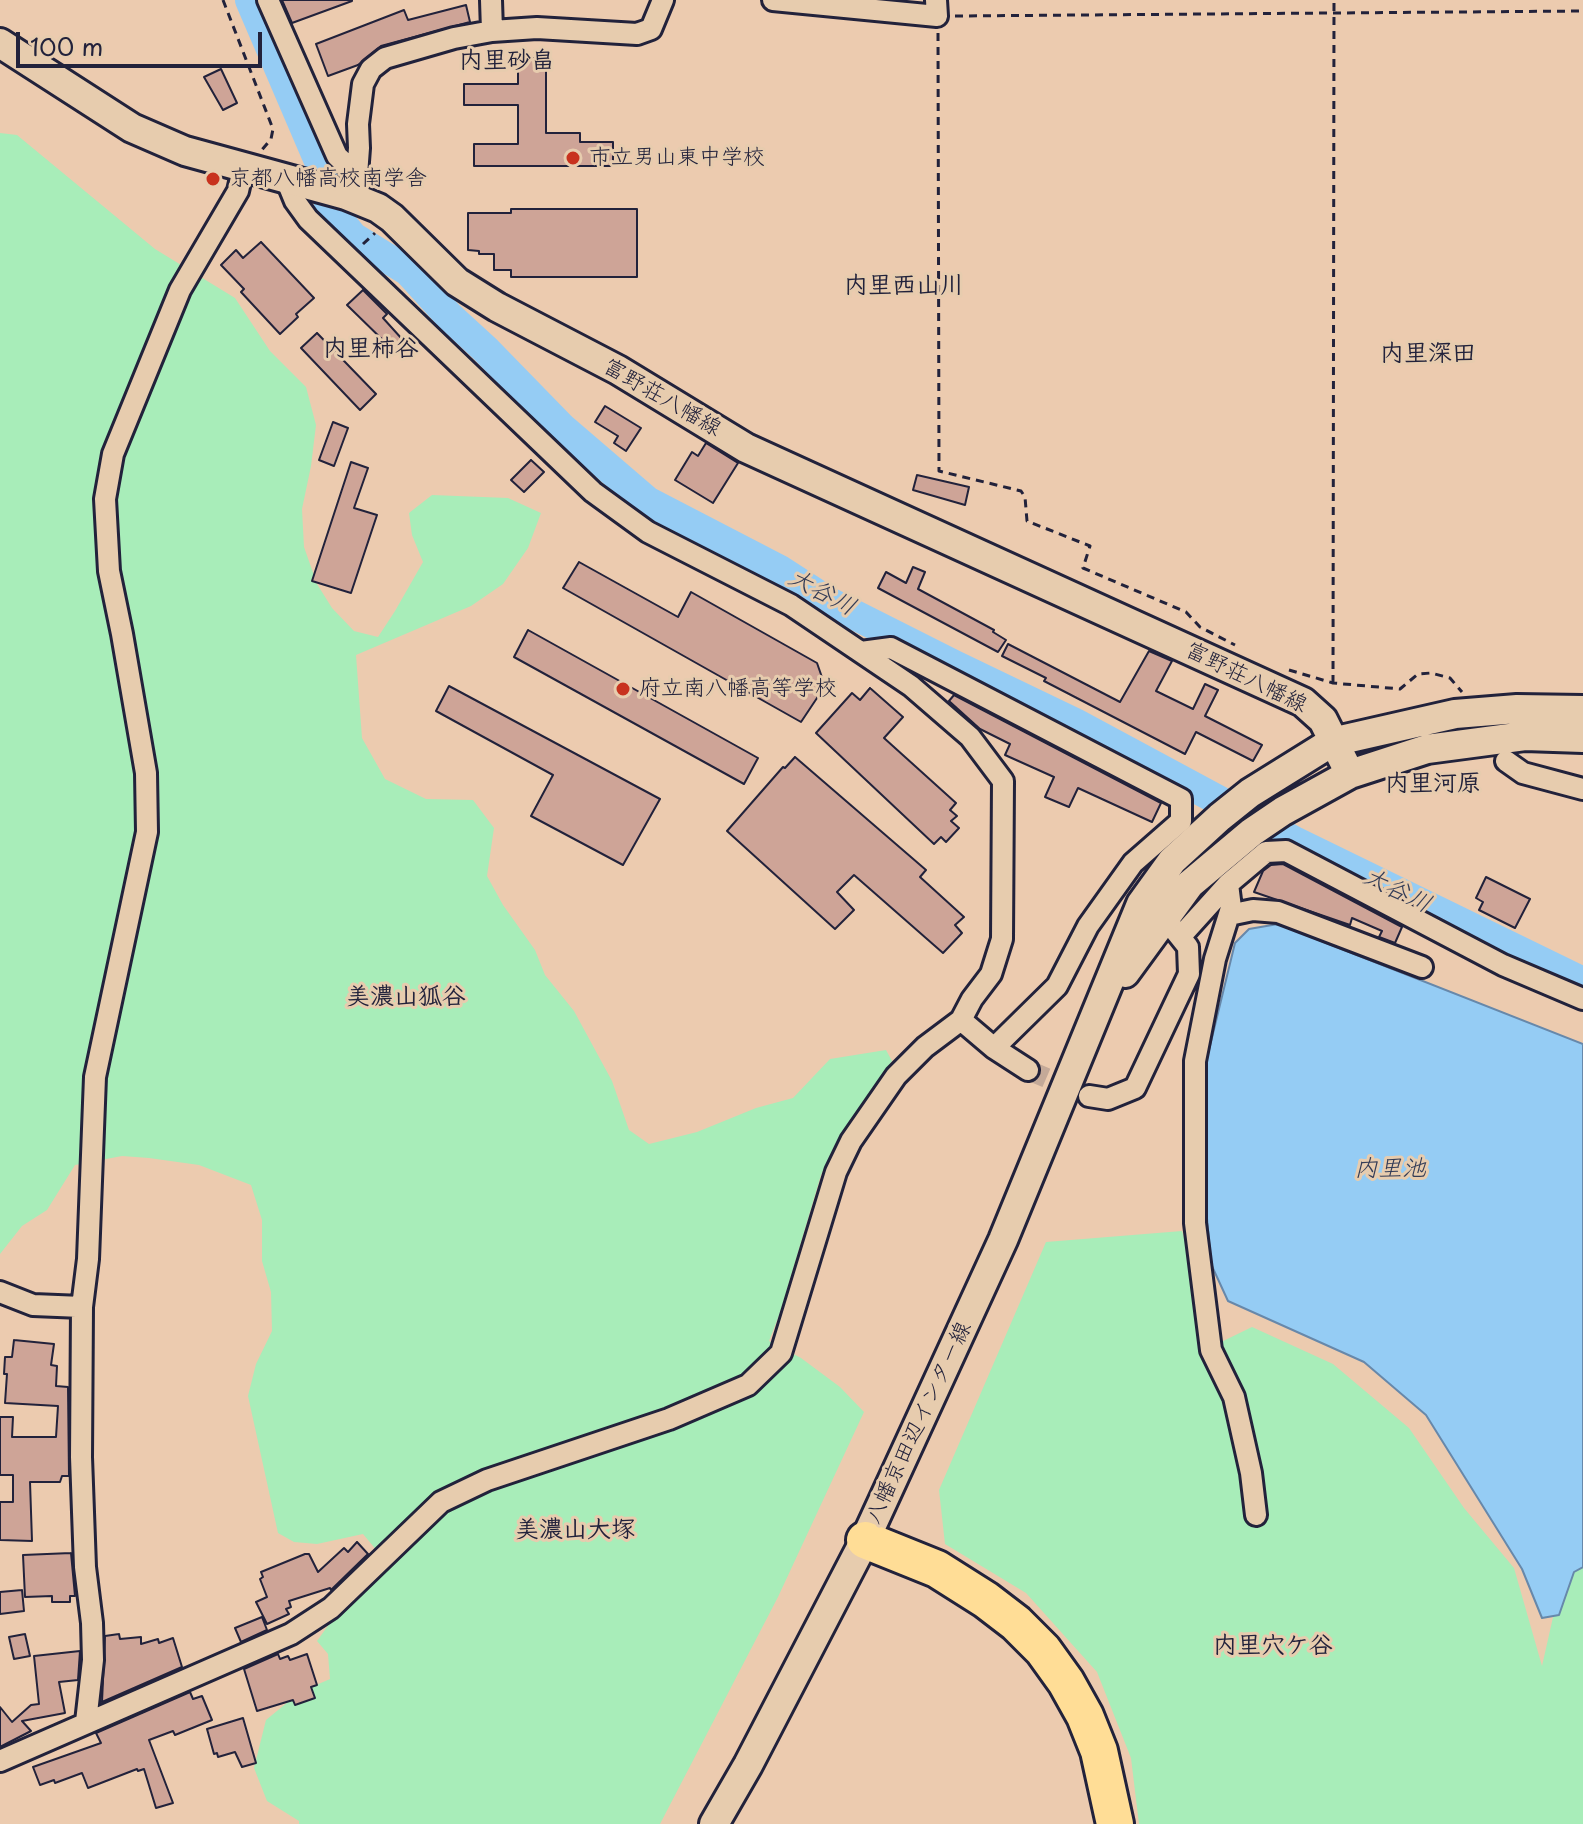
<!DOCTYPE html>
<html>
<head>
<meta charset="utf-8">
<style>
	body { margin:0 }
	#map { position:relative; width:1583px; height:1824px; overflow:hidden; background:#eccbaf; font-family:"Playpen Sans",sans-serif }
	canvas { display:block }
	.scale { position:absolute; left:16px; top:32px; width:246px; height:36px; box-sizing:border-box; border:4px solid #22223b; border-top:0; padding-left:10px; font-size:24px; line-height:28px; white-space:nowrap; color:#22223b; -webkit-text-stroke:6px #e7ccae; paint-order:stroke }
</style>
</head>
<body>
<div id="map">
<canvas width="1583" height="1824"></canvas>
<div class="scale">100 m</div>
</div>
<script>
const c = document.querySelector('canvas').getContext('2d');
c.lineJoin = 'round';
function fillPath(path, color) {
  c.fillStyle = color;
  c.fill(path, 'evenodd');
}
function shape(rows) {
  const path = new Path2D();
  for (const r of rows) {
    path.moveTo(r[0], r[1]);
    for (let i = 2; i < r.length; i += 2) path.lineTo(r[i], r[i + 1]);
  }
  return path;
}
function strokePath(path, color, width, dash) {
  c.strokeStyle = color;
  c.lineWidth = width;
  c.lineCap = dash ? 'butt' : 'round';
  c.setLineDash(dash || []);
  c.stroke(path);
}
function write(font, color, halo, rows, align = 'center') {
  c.font = font + ' "Playpen Sans","Klee One",sans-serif';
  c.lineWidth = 6;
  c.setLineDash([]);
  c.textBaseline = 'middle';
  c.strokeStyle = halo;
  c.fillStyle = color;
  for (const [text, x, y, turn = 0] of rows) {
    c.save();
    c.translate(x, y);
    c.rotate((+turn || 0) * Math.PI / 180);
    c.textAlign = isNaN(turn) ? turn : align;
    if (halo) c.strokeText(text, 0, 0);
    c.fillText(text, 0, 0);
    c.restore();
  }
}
const green = shape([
	[0,133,17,135,155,249,235,298,270,351,306,387,316,425,311,466,302,509,304,547,317,584,332,608,354,631,378,637,395,611,423,562,412,535,409,513,432,495,508,498,541,513,528,548,503,584,471,606,356,655,362,738,385,779,426,799,473,800,494,828,487,876,503,905,535,950,545,975,574,1011,612,1081,629,1130,649,1144,697,1132,756,1108,793,1098,830,1059,886,1050,892,1061,836,1143,821,1175,780,1313,769,1341,801,1358,840,1387,864,1412,778,1597,660,1824,299,1824,299,1821,267,1801,254,1768,266,1720,300,1692,330,1679,328,1654,317,1641,337,1613,388,1564,363,1534,317,1544,294,1542,278,1533,248,1396,256,1364,272,1331,271,1292,262,1261,262,1220,251,1185,199,1165,149,1158,122,1156,75,1165,47,1210,22,1226,0,1254],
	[1182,1231,1217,1344,1252,1327,1333,1364,1409,1428,1464,1508,1514,1568,1542,1666,1565,1564,1583,1556,1583,1824,1139,1824,1131,1758,1097,1672,1026,1593,945,1544,939,1490,1046,1242]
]);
const water = shape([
	[1278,924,1583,1044,1583,1567,1574,1572,1559,1615,1542,1618,1522,1569,1426,1415,1364,1362,1228,1301,1211,1264,1195,1081,1208,1054,1235,943,1249,929,1278,924]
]);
const river = shape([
	[250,0,322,168,330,209,353,237,408,271,449,316,485,349,562,428,647,501,780,570,831,603,954,665,1075,723,1294,841,1583,982]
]);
const building = shape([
	[282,0,352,0,352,1,292,23,282,0],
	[466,5,470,22,381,46,358,65,328,76,316,44,404,10,408,20,466,5],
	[518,58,546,58,546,133,580,133,580,142,613,142,613,166,474,166,474,144,518,144,518,105,464,105,464,84,518,84,518,58],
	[221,69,237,103,223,110,204,77,221,69],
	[511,209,637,209,637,277,511,277,511,270,494,270,494,254,479,254,479,251,468,250,468,213,511,213,511,209],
	[261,242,314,298,296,314,298,317,280,334,241,292,244,289,221,265,236,250,243,258,261,242],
	[363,290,387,314,383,318,402,339,392,349,347,305,363,290],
	[317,333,376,394,360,410,301,348,317,333],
	[605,406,641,428,626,451,614,443,618,436,595,422,605,406],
	[333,422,348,428,334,466,319,460,333,422],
	[706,443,738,463,713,503,675,480,692,452,698,456,706,443],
	[531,460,544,472,524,492,511,480,531,460],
	[351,462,368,468,354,508,377,515,351,593,312,581,351,462],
	[917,475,969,487,965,505,913,490,917,475],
	[579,562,678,617,691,592,817,663,825,686,801,722,563,588,579,562],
	[913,567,925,572,918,589,994,630,993,632,1006,640,998,652,878,588,886,572,906,583,913,567],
	[528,630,758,758,744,784,514,657,528,630],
	[1008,644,1120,702,1149,651,1172,661,1156,691,1193,709,1205,684,1218,690,1205,716,1262,745,1253,761,1196,732,1185,754,1044,681,1046,678,1002,656,1008,644],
	[449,686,660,799,623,865,531,816,553,775,436,711,449,686],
	[870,688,903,717,884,738,956,803,950,810,957,816,951,821,959,828,946,842,941,837,934,844,816,733,852,693,860,700,870,688],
	[954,695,1161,803,1152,822,1078,788,1069,807,1045,797,1054,777,1005,755,1010,744,980,729,949,701,954,695],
	[795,757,926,870,920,877,964,917,955,925,962,933,943,953,854,875,837,892,854,910,835,929,727,831,783,767,785,768,795,757],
	[1283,864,1402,927,1395,943,1379,937,1382,931,1352,918,1350,925,1254,892,1263,871,1271,865,1283,864],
	[1486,877,1530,899,1515,928,1479,910,1483,902,1476,898,1486,877],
	[14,1340,54,1344,51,1365,57,1366,56,1386,68,1387,69,1476,62,1476,60,1482,30,1482,32,1541,0,1540,0,1502,13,1502,13,1475,0,1475,0,1417,13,1417,12,1437,56,1437,58,1406,5,1403,7,1374,4,1374,5,1357,12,1357,14,1340],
	[357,1542,368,1554,331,1590,330,1588,289,1601,291,1607,286,1609,289,1614,267,1624,256,1602,267,1597,260,1579,263,1577,261,1572,305,1554,309,1554,318,1572,344,1548,348,1552,357,1542],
	[71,1553,75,1596,70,1596,70,1602,52,1602,52,1596,25,1597,23,1555,71,1553],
	[22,1590,24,1611,0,1614,0,1592,22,1590],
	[262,1617,267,1630,241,1642,235,1628,262,1617],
	[25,1634,30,1656,14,1659,9,1637,25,1634],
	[119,1634,120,1639,141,1637,141,1644,158,1639,159,1643,173,1638,182,1667,102,1702,105,1636,119,1634],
	[80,1651,78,1680,59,1682,65,1713,22,1721,31,1731,0,1747,0,1707,12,1722,31,1705,39,1704,34,1656,80,1651],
	[278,1654,280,1659,288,1656,290,1660,307,1654,317,1685,311,1687,315,1698,295,1705,293,1700,257,1711,244,1669,278,1654],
	[190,1692,193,1699,202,1696,212,1720,175,1735,173,1731,149,1740,173,1803,156,1808,144,1769,138,1771,137,1769,88,1788,82,1773,55,1783,54,1780,40,1785,33,1767,101,1743,96,1733,190,1692],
	[243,1718,256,1763,242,1767,235,1752,218,1757,217,1753,214,1754,207,1729,243,1718]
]);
const streetTunnel = shape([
	[1028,1070,1089,1096]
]);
const path = shape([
	[223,0,273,129,271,139,261,151],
	[955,16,1583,11],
	[938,33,939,471,1021,491,1025,497,1027,521,1090,546,1083,568,1186,612,1200,627,1235,645],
	[363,244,375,233],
	[1289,670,1333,683,1400,689,1418,674,1431,673,1450,678,1462,692],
	[1333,683,1334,0]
]);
const street = shape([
	[268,0,337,156,357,175,359,185],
	[491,0,492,31],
	[773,0,937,16,936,0],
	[357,175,359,148,358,124,363,84,371,69,385,58,454,38,492,31,537,28,637,34,651,29,663,0],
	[861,652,891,648,1181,799,1181,821,1133,863,1088,926,1057,986,994,1048],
	[1506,761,1523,773,1583,789],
	[1228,884,1231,908,1215,959,1195,1061,1195,1223,1211,1350,1234,1397,1251,1473,1256,1515],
	[1229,915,1253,910,1278,912,1422,967],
	[1181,936,1228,884,1266,852,1286,851,1503,965,1583,999],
	[961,1020,994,1048,1028,1070],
	[1089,1096,1108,1099,1135,1088,1189,974,1188,947,1172,927],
	[0,1292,33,1305,82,1307],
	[86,1722,93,1660,92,1623,85,1567,81,1457,82,1307,88,1259,95,1077,147,832,146,773,122,634,109,571,105,499,113,454,180,290,238,191,243,169],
	[0,1761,291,1634,331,1608,441,1502,487,1480,669,1419,748,1385,781,1353,836,1172,851,1141,896,1076,925,1047,961,1020,972,999,991,974,1002,939,1003,781,970,737,911,686,791,605,648,532,593,492,308,219,295,201,286,179]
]);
const secondary = shape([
	[0,43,132,128,185,151,346,195,378,208,392,218,457,282,497,307,618,370,746,448,1303,702,1323,720,1350,774],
	[1125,973,1190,884,1252,832,1283,811,1350,774,1427,749,1525,736,1583,738],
	[714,1824,748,1765,865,1540,1003,1240,1141,904,1172,861,1220,817,1250,793,1332,742,1455,714,1517,709,1583,710]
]);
const highway = shape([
	[865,1540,937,1569,986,1600,1016,1623,1043,1650,1066,1682,1085,1716,1099,1751,1115,1824]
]);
const markers = [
	[573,158,8,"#c8321e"],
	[213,179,8,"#c8321e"],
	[623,689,8,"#c8321e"]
];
const poiNames = [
	["市立男山東中学校",589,158],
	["京都八幡高校南学舎",229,179],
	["府立南八幡高等学校",639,689]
];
const streetNames = [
	["富野荘八幡線",662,398,30],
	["富野荘八幡線",1246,678,26],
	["八幡京田辺インター線",919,1423,-65]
];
const neighbourhoodNames = [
	["内里砂畠",507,61],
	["内里西山川",904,286],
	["内里柿谷",371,349],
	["内里深田",1428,354],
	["内里河原",1433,784],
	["美濃山狐谷",406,997],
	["美濃山大塚",575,1530],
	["内里穴ケ谷",1273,1646]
];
const waterNames = [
	["大谷川",822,593,28],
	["大谷川",1397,891,26],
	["内里池",1390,1169]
];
fillPath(green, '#a8edb9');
fillPath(water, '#95ccf4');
strokePath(water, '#6788aa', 2);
strokePath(river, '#95ccf4', 30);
fillPath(building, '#cea497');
strokePath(building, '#22223b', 2);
strokePath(streetTunnel, '#c4a998', 20, [20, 10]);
strokePath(street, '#22223b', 26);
strokePath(secondary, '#22223b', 34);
strokePath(highway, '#22223b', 42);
strokePath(path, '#22223b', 3, [8, 6]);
strokePath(street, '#e7ccae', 20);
strokePath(secondary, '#e7ccae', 28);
strokePath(highway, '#ffdd96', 36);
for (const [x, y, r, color] of markers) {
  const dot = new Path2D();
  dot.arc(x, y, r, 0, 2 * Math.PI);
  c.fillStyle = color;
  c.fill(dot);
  strokePath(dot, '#e7ccae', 3);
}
write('22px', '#22223b', '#e7ccae', poiNames, 'left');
write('22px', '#22223b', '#e7ccae', streetNames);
write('bold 24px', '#22223b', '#e7ccae', neighbourhoodNames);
write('italic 24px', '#333c57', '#e7ccae', waterNames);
</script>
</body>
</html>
